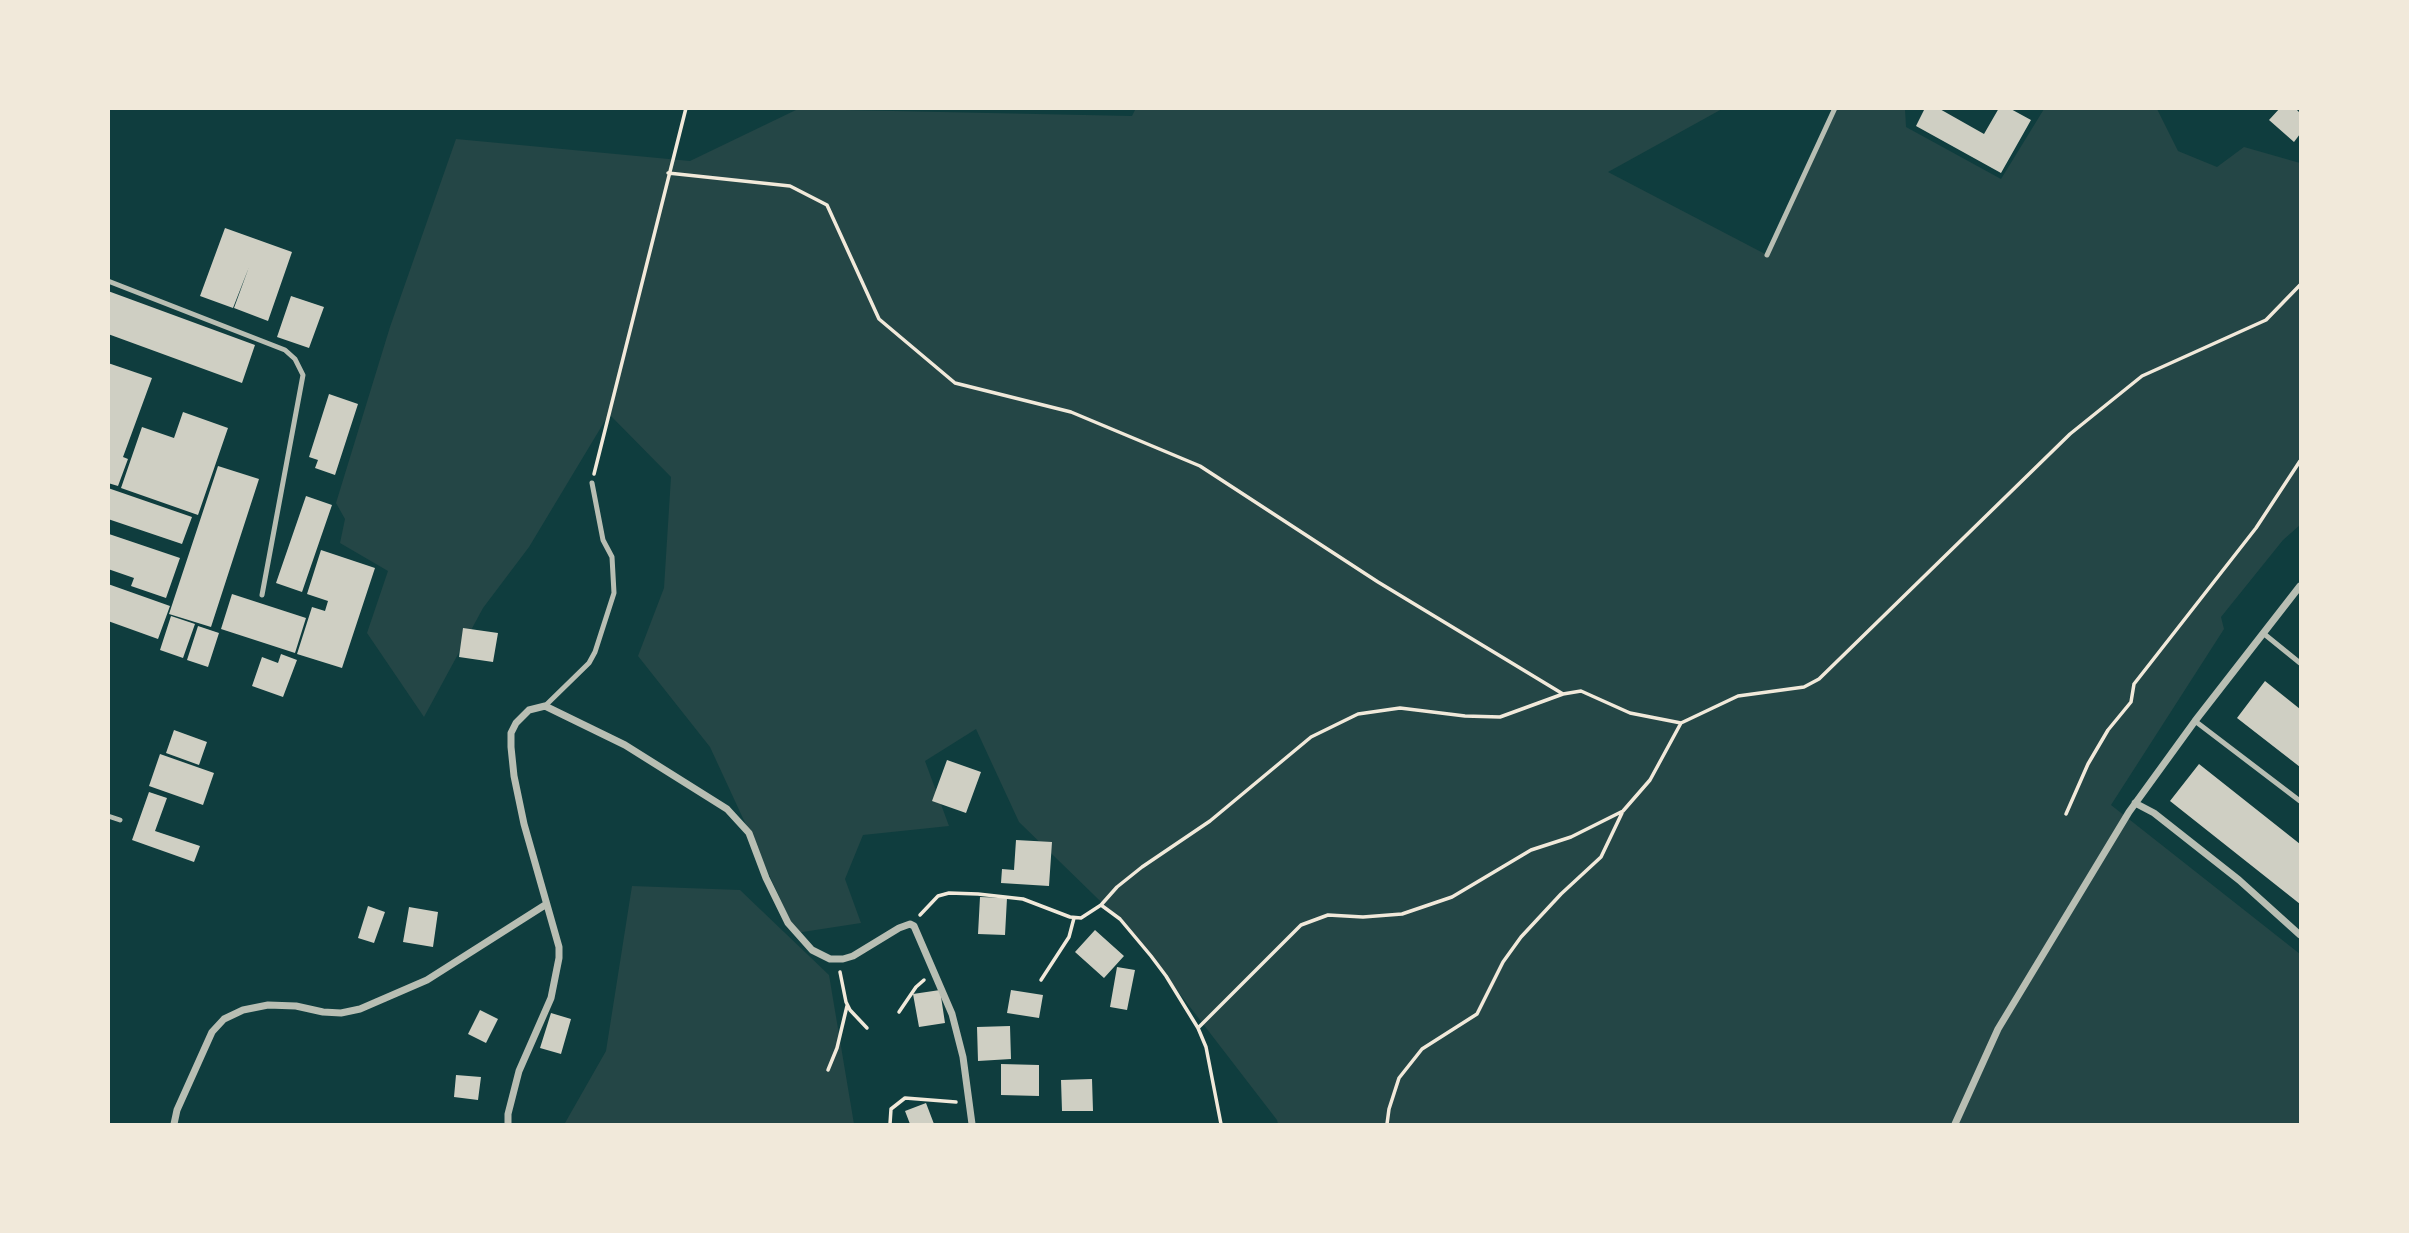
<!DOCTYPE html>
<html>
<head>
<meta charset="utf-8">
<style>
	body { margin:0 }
	#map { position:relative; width:2409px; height:1233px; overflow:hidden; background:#0f3d3e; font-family:"Noto Sans",sans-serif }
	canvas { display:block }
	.frame { position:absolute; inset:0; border:110px solid #f1e9da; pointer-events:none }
</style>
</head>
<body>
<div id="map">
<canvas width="2409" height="1233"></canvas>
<div class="frame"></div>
</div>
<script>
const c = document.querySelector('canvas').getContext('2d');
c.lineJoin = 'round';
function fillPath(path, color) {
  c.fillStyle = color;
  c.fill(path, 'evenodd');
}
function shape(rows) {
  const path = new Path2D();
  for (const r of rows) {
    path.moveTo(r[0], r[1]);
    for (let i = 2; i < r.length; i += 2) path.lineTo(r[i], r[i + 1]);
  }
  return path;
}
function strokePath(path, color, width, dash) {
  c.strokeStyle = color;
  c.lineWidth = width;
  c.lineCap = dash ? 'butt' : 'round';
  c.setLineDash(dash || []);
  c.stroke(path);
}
const green = shape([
	[1136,108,1722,109,1608,172,1767,255,1835,109,1905,109,1906,127,2001,179,2044,109,2157,109,2178,151,2217,167,2244,147,2300,163,2300,525,2283,540,2221,617,2224,629,2111,805,2300,954,2300,1124,1278,1124,1277,1120,1133,933,1019,822,976,729,925,761,949,826,863,835,845,879,861,923,796,933,710,747,638,656,664,588,671,477,609,414,529,547,483,608,424,717,367,633,388,571,340,543,345,519,336,503,390,327,456,139,690,161,798,109,1132,116],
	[632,886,740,890,829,975,854,1124,566,1124,565,1123,606,1051]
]);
const building = shape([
	[1925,108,1938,108,1984,134,1999,108,2009,108,2031,120,2001,173,1916,126],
	[2280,108,2295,108,2300,113,2300,134,2294,142,2269,120],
	[225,228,292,252,268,321,234,308,249,267,233,308,200,296],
	[108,291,255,345,242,383,108,334],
	[291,296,324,307,309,348,277,337],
	[108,363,152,378,123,457,128,459,118,486,108,483],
	[329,394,358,404,335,475,315,468,318,460,309,457],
	[183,412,228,428,198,515,121,488,142,427,174,438],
	[218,466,259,479,211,627,169,614],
	[108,488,192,517,182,544,108,519],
	[306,496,332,505,302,592,276,583],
	[109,534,180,558,166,598,131,586,134,578,108,569],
	[321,550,375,568,342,668,297,654,312,607,325,611,328,601,307,594],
	[108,584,170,606,158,639,108,621],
	[232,594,306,618,295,653,221,629],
	[171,616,195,624,183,658,160,650],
	[198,626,219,633,208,667,187,660],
	[463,628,498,633,493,662,459,657],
	[281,654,297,660,283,697,252,686,262,657,278,663],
	[2265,681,2300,709,2300,767,2237,718],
	[174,730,207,742,199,765,166,753],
	[160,754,214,773,203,805,149,786],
	[947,760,981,772,966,813,932,801],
	[2199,764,2300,844,2300,904,2170,801],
	[149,792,167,798,155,831,200,846,194,862,132,840],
	[1016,840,1052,842,1049,886,1001,883,1002,869,1014,870],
	[980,897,1007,898,1005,935,978,934],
	[368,906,385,912,374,943,358,938],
	[409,907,438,912,433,947,403,942],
	[1095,930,1124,956,1104,978,1075,952],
	[1117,967,1135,970,1127,1010,1110,1007],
	[940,990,945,1023,919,1027,913,994],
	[1011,990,1043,995,1039,1018,1007,1013],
	[480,1010,498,1019,486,1043,468,1034],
	[551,1013,571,1019,561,1054,540,1048],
	[1010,1026,1011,1059,978,1061,977,1027],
	[1001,1064,1039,1065,1039,1096,1001,1095],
	[456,1075,481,1077,478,1100,454,1097],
	[1092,1079,1093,1111,1062,1111,1061,1080],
	[926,1103,934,1124,910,1124,905,1111]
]);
const path = shape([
	[668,173,790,186,827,205,879,319,955,383,1071,412,1200,466,1378,582,1563,694,1581,691,1630,713,1681,723],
	[594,474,686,108],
	[2066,814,2088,764,2108,730,2131,702,2134,684,2256,528,2300,461],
	[1101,905,1120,919,1151,956,1166,976,1198,1028,1206,1047,1221,1124],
	[920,915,938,896,949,893,978,894,1023,899,1070,917,1081,918,1101,905,1117,887,1142,867,1210,821,1311,737,1358,714,1400,708,1465,716,1500,717,1563,694],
	[840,972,846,1002,850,1010,867,1028],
	[1041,980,1069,937,1074,918],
	[899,1012,916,987,924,980],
	[1198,1028,1301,925,1328,915,1363,917,1402,914,1452,897,1531,850,1571,837,1623,811,1650,780,1681,723,1738,696,1804,687,1819,679,2070,434,2142,376,2266,320,2300,285],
	[828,1070,837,1048,847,1006],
	[890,1124,891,1109,905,1098,956,1102],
	[1387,1124,1389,1109,1399,1078,1422,1049,1477,1014,1503,962,1521,937,1561,894,1601,857,1622,813]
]);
const service = shape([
	[1767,255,1835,108],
	[108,281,285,350,295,359,303,375,262,595],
	[2263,633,2300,663],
	[545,706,589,663,595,652,614,593,612,557,603,540,592,483],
	[2195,721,2300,801],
	[108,816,120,820]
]);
const minor = shape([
	[2135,803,2154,813,2239,880,2300,935],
	[174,1124,177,1110,212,1032,224,1019,243,1010,268,1005,296,1006,323,1012,341,1013,360,1009,427,980,545,905],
	[508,1124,508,1114,519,1071,551,998,559,958,559,947,524,824,514,776,511,747,511,733,516,723,529,710,545,706,625,745,727,809,749,833,766,878,788,923,812,950,830,959,843,959,853,956,899,928,910,924,914,926,952,1014,963,1057,972,1124],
	[1955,1124,1998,1029,2129,812,2195,721,2300,586]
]);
fillPath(green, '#244646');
fillPath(building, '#cfcfc3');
strokePath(path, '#f1e9da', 3.5);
strokePath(service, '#b8beb3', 5);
strokePath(minor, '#b8beb3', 7);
</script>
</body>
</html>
